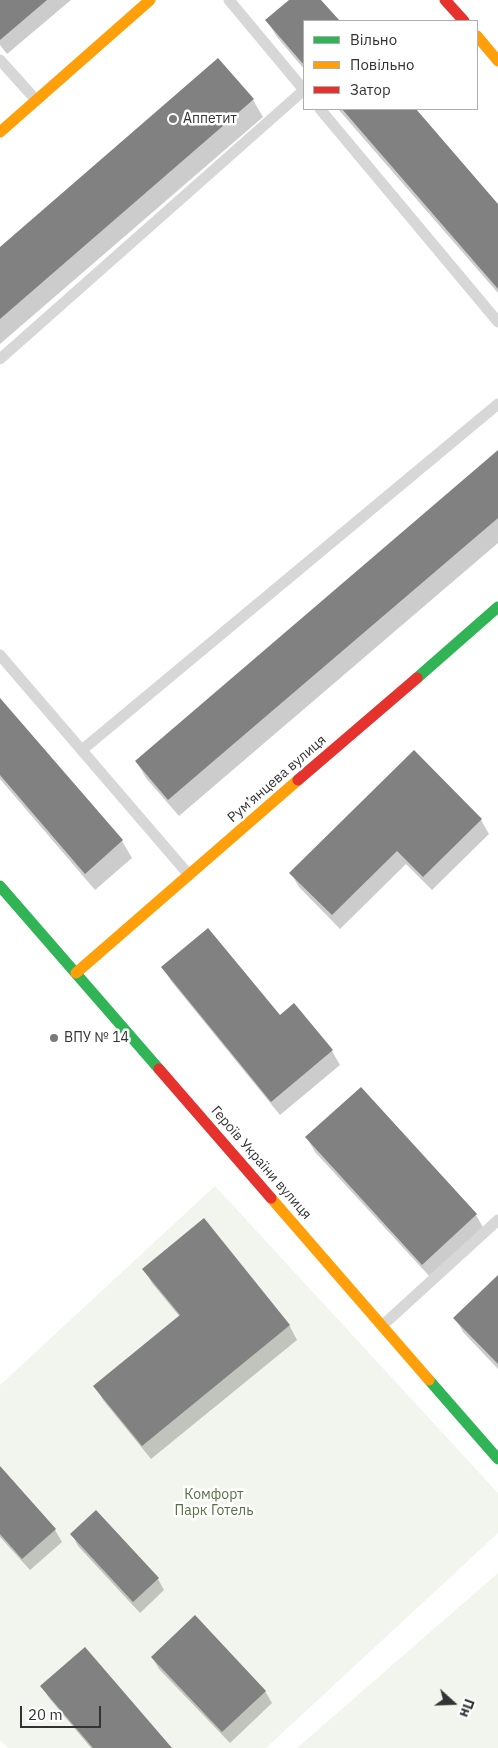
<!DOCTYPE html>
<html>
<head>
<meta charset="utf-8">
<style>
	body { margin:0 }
	#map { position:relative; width:498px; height:1748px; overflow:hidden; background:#fff; font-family:"IBM Plex Sans",sans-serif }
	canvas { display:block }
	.legend { position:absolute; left:303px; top:20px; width:175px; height:90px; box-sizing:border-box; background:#fff; border:1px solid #adadad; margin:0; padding:6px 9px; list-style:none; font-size:15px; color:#333 }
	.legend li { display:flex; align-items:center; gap:10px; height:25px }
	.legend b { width:25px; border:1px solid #adadad }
	.north { position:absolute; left:428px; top:1678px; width:50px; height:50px; -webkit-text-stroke:4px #fff; paint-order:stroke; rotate:110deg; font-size:14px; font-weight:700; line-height:20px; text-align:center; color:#333 }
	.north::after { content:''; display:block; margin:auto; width:18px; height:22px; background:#333; clip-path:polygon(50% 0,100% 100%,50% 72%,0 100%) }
	.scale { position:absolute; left:20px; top:1706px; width:81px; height:22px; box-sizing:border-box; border:2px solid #333; border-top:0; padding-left:6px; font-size:15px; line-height:18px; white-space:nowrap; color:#333; -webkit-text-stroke:4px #fff; paint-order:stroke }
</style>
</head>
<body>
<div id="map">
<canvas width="498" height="1748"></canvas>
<ul class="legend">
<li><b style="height:6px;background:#30b455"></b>Вільно</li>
<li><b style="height:6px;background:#ff9f0a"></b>Повільно</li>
<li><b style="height:6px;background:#e5322d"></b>Затор</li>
</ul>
<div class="north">Пн</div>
<div class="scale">20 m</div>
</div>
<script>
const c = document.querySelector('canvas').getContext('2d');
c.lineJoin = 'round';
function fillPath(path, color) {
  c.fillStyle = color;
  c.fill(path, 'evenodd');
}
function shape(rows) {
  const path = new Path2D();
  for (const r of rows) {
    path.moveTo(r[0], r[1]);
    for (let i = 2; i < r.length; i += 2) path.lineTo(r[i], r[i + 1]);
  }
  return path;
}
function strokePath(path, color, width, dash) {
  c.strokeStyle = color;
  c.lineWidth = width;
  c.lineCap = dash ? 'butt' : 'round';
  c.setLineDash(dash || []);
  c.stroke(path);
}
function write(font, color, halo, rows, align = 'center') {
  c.font = font + ' "IBM Plex Sans",sans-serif';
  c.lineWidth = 5;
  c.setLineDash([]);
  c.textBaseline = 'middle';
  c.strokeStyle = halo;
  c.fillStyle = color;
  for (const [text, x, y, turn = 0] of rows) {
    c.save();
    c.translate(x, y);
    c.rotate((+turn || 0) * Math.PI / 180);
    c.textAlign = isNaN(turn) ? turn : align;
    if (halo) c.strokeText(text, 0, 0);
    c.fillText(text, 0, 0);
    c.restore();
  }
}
const green = shape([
	[215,1186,498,1493,498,1533,266,1748,8,1748,0,1740,0,1385],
	[498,1573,498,1748,297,1748]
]);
const shadow = shape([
	[0,0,71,0,7,54,0,45],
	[290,0,320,0,338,21,304,21,304,69,277,37,267,21],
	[253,100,263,117,0,344,0,249],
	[338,109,414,109,498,206,498,293],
	[498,452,498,543,179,816,146,778,136,761],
	[0,700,122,841,132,858,95,890,0,779],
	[481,820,489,834,432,890,406,864,340,929,299,887,291,873],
	[163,967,279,1017,294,1005,332,1051,340,1065,280,1115,171,981],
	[307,1138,476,1215,484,1229,431,1278,315,1152],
	[144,1269,289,1325,297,1340,151,1459,103,1400,95,1386,180,1317,152,1283],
	[498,1276,498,1369,463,1332,455,1318],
	[0,1468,55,1530,62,1542,30,1570,0,1537],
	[72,1534,158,1579,164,1590,140,1613,78,1546],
	[152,1657,265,1691,272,1703,230,1743,159,1669],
	[42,1686,170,1748,91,1748,49,1698]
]);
const building = shape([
	[0,0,47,0,0,40],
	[289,0,321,0,340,21,304,21,304,65,265,20],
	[218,58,254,99,0,319,0,247],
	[342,109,416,109,498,204,498,289],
	[498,450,498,518,168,800,135,761],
	[0,698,123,840,85,874,0,775],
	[414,750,482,819,423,877,397,851,332,915,289,873],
	[208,928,280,1015,294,1003,333,1050,271,1102,161,967],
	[361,1087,477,1214,422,1265,305,1137],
	[204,1218,290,1325,142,1446,93,1386,180,1315,142,1269],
	[498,1275,498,1364,453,1318],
	[0,1466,56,1529,22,1559,0,1534],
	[96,1510,159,1578,133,1602,70,1534],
	[195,1615,266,1691,222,1732,151,1657],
	[85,1647,172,1748,93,1748,40,1686]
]);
const lane = shape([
	[229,0,304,90],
	[0,60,36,100],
	[320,109,498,322],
	[0,359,304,90],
	[0,655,189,875],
	[82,750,498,404],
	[383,1325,498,1220]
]);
const fast = shape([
	[417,678,498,607],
	[0,886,159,1069],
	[429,1380,498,1459]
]);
const slow = shape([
	[477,36,498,61],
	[0,132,150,0],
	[76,973,298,780],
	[271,1198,429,1380]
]);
const jam = shape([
	[445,0,464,21],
	[298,780,417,678],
	[159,1069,271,1198]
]);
const markers = [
	[173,119,5,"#7a7a7a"],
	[54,1038,5,"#7a7a7a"]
];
const poiNames = [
	["Аппетит",183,119],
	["ВПУ № 14",64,1038]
];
const streetNames = [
	["Рум’янцева вулиця",277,779,-41],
	["Героїв України вулиця",261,1163,49]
];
const parkNames = [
	["Комфорт",214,1495],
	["Парк Готель",214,1511]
];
fillPath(green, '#f1f5ed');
fillPath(shadow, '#0003');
fillPath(building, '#818181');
strokePath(lane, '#d7d7d7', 11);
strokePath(fast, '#30b455', 11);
strokePath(slow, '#ff9f0a', 11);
strokePath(jam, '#e5322d', 11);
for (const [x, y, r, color] of markers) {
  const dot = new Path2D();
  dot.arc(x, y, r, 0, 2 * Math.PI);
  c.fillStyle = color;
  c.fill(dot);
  strokePath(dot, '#fff', 2);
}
write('14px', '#333', '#fff', poiNames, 'left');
write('14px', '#333', '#fff', streetNames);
write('14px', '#56703f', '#fff', parkNames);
</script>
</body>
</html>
